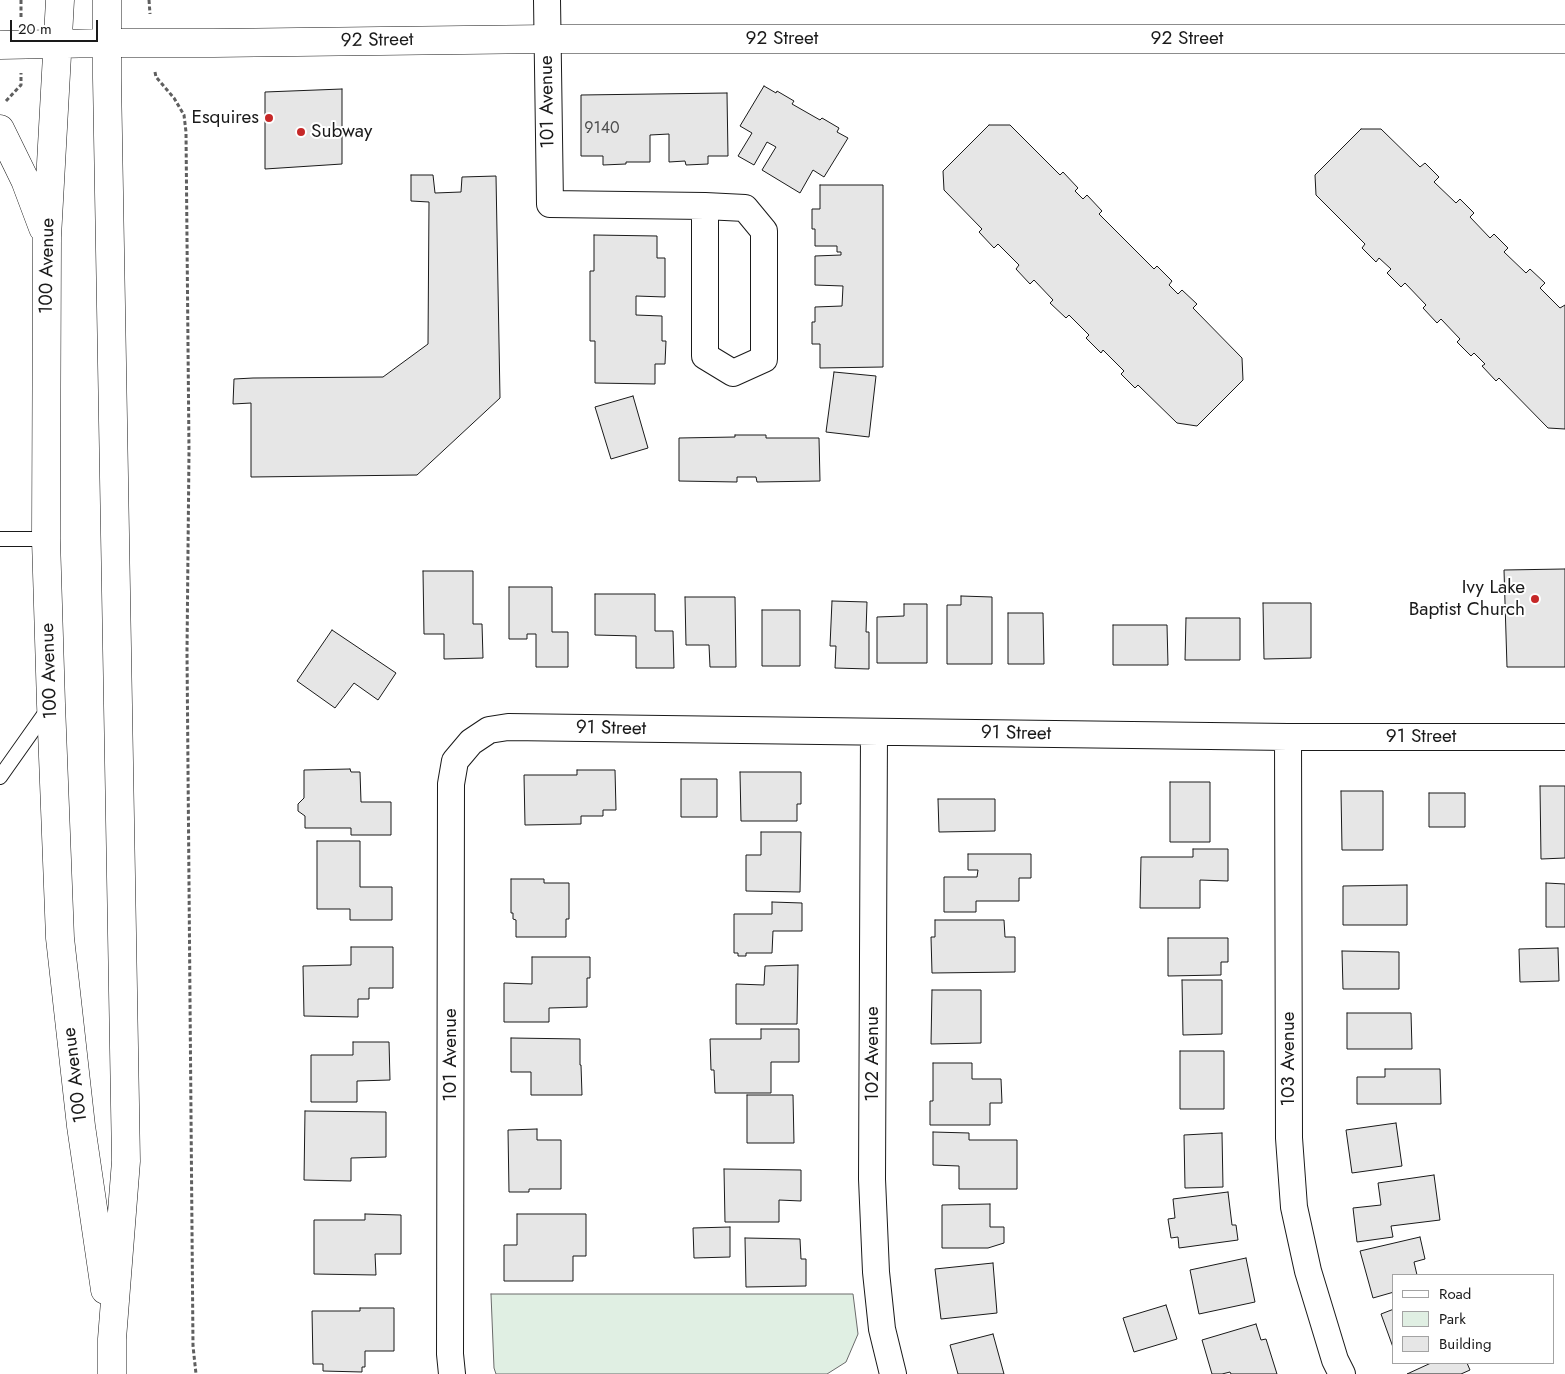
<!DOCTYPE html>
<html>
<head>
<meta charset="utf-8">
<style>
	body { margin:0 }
	#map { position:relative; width:1565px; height:1374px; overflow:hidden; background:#fff; font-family:Jost,sans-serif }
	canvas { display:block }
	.legend { position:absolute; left:1392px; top:1274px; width:162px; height:90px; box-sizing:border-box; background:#fff; border:1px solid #a3a3a3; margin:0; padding:6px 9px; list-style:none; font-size:15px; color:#1a1a1a }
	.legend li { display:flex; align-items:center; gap:10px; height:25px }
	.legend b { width:25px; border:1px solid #a3a3a3 }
	.scale { position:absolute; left:10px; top:20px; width:88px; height:22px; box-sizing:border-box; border:2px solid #1a1a1a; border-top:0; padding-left:6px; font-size:15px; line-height:18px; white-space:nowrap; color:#1a1a1a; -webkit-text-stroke:4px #fff; paint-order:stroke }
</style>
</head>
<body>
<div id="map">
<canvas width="1565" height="1374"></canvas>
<ul class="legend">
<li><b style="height:6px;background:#fff"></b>Road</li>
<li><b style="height:14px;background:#e0efe3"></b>Park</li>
<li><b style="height:14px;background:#e6e6e6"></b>Building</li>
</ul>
<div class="scale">20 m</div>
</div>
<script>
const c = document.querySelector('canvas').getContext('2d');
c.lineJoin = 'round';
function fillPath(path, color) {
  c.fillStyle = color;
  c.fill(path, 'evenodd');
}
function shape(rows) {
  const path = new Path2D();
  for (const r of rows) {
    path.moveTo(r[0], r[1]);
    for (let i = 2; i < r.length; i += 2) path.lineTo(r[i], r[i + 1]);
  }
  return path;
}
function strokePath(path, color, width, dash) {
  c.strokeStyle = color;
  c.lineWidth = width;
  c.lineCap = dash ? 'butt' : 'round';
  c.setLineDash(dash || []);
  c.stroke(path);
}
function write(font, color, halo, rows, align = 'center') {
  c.font = font + ' Jost,sans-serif';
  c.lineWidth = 4;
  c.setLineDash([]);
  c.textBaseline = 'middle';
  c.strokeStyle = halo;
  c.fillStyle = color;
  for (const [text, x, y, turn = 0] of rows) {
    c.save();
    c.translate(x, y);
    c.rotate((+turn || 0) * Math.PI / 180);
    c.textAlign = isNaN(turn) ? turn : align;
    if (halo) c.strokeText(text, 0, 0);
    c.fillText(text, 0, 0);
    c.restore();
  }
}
const green = shape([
	[491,1294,853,1294,858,1334,846,1362,827,1374,496,1374,494,1368,491,1294]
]);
const building = shape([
	[764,86,776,93,777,91,794,101,792,104,820,120,822,118,839,128,837,132,848,138,824,177,813,170,800,193,762,170,776,147,767,142,754,165,738,156,752,133,740,126,764,86],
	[342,89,342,164,265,169,265,92,342,89],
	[727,93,728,156,708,156,708,164,686,165,685,161,669,162,669,134,650,135,650,162,626,162,626,164,603,165,603,156,581,156,581,95,727,93],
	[989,125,1010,125,1060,175,1063,172,1078,188,1075,191,1083,199,1087,195,1102,211,1099,214,1154,269,1157,266,1172,281,1169,285,1178,294,1182,290,1197,304,1193,308,1242,358,1243,380,1197,426,1177,423,1138,385,1135,388,1121,374,1124,371,1103,350,1101,353,1086,338,1089,335,1069,315,1066,318,1050,303,1053,300,1034,280,1030,284,1016,269,1019,265,998,244,994,248,979,232,982,229,944,190,943,171,989,125],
	[1361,129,1381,129,1420,167,1425,163,1439,177,1434,182,1456,203,1460,199,1474,213,1470,217,1490,238,1494,234,1508,248,1504,252,1526,273,1530,269,1545,283,1540,288,1560,308,1565,305,1565,429,1548,428,1499,378,1496,381,1482,366,1485,364,1474,353,1471,356,1457,342,1460,339,1441,319,1437,323,1423,308,1426,305,1405,283,1401,287,1387,273,1391,269,1379,258,1376,262,1362,248,1365,244,1316,195,1315,175,1361,129],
	[411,175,433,175,435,193,461,192,462,177,496,176,500,398,417,475,251,477,251,403,233,404,234,379,253,378,383,377,428,344,429,202,411,201,411,175],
	[820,185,883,185,883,367,820,368,820,344,812,344,812,322,815,322,815,307,842,306,843,286,815,285,815,256,841,255,841,252,837,252,837,246,815,246,815,229,812,229,812,209,820,209,820,185],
	[594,235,657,236,657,258,665,258,665,297,636,296,636,315,662,316,662,341,666,341,665,364,655,364,655,384,595,383,595,341,590,341,590,271,594,271,594,235],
	[834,372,876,376,869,437,826,432,834,372],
	[633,396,648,448,611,459,595,407,633,396],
	[735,435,766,435,766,438,819,438,820,481,757,482,756,477,737,477,737,482,679,481,679,438,735,437,735,435],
	[1565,569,1565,667,1507,667,1504,570,1565,569],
	[423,571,473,571,473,624,482,624,483,658,444,659,444,634,424,634,423,571],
	[509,587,552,587,552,632,568,632,568,667,536,667,536,634,527,634,527,639,509,639,509,587],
	[595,594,655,594,655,631,673,631,674,668,636,668,636,636,595,635,595,594],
	[961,596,992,597,992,664,947,664,947,605,961,605,961,596],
	[685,597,735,597,736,667,710,667,709,645,686,645,685,597],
	[832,601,867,602,866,632,869,632,869,669,835,668,836,646,830,646,832,601],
	[1263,603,1311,603,1311,658,1264,659,1263,603],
	[904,604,927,604,927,663,877,663,877,617,904,616,904,604],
	[762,610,800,610,800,666,762,666,762,610],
	[1008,613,1043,613,1044,664,1008,664,1008,613],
	[1186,618,1240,618,1240,660,1185,660,1186,618],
	[1113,625,1167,625,1168,665,1113,665,1113,625],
	[332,630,396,673,378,700,354,683,335,708,297,681,332,630],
	[350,769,351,772,360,772,361,802,391,802,391,835,351,835,351,828,305,828,305,816,298,811,298,804,304,798,304,770,350,769],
	[577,770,615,770,616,810,603,810,603,816,581,816,581,824,525,825,524,775,577,775,577,770],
	[740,772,801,772,801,804,797,804,797,821,741,821,740,772],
	[681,779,717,779,717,817,681,817,681,779],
	[1170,782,1210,782,1210,842,1170,842,1170,782],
	[1540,786,1565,786,1565,858,1541,859,1540,786],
	[1341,791,1383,791,1383,850,1342,850,1341,791],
	[1429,793,1465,793,1465,827,1429,827,1429,793],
	[938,799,995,799,995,831,939,832,938,799],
	[761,832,801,832,800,892,746,891,746,855,761,855,761,832],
	[317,841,360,841,360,887,392,887,392,920,350,920,350,909,317,909,317,841],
	[1193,849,1228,849,1228,881,1200,880,1200,908,1140,908,1141,857,1193,857,1193,849],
	[968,854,1031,854,1031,878,1019,878,1019,901,976,901,976,912,944,912,944,877,977,877,978,870,968,870,968,854],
	[511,879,544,879,544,883,569,883,569,919,566,919,566,937,516,937,516,920,513,919,513,913,511,913,511,879],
	[1546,883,1565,884,1565,927,1546,927,1546,883],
	[1407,885,1407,925,1343,925,1343,886,1407,885],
	[772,902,802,903,802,931,773,931,772,953,746,953,746,956,738,956,738,953,734,953,734,914,772,914,772,902],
	[935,920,1004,920,1005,937,1015,937,1015,972,932,973,931,937,935,937,935,920],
	[1168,938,1228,938,1228,962,1221,962,1221,975,1168,976,1168,938],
	[351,947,393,947,393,988,369,988,369,999,358,999,358,1017,304,1016,303,966,351,965,351,947],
	[1558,948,1559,981,1520,982,1519,949,1558,948],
	[1342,951,1399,952,1399,989,1343,989,1342,951],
	[532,957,590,957,590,978,587,978,587,1007,549,1008,549,1022,504,1022,504,983,532,984,532,957],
	[798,965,797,1024,736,1024,736,984,764,985,765,966,798,965],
	[1182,980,1222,980,1222,1034,1183,1035,1182,980],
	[932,990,981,990,981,1043,931,1044,932,990],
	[1347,1013,1411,1013,1412,1049,1347,1049,1347,1013],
	[761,1029,799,1029,799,1062,771,1062,771,1093,715,1093,714,1070,711,1070,710,1039,761,1039,761,1029],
	[511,1038,580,1039,580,1065,581,1065,582,1095,531,1095,531,1072,511,1072,511,1038],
	[353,1042,389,1042,390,1080,357,1081,357,1102,311,1102,311,1055,353,1055,353,1042],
	[1180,1051,1224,1051,1224,1109,1180,1109,1180,1051],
	[933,1063,972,1063,972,1079,1001,1079,1002,1103,990,1103,990,1125,930,1125,930,1101,933,1101,933,1063],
	[1385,1069,1440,1069,1441,1104,1357,1104,1357,1077,1385,1077,1385,1069],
	[747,1095,793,1095,794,1143,747,1143,747,1095],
	[305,1111,386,1112,386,1157,351,1158,351,1181,304,1180,305,1111],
	[1396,1123,1402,1166,1352,1173,1346,1130,1396,1123],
	[537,1129,537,1140,561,1140,561,1189,529,1189,529,1192,509,1192,508,1130,537,1129],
	[933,1132,969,1133,969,1140,1017,1140,1017,1189,959,1189,959,1166,933,1165,933,1132],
	[1222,1133,1223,1187,1185,1188,1184,1135,1222,1133],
	[724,1169,801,1170,801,1201,779,1200,779,1222,725,1222,724,1169],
	[1434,1175,1440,1220,1391,1226,1393,1237,1357,1242,1353,1208,1381,1205,1378,1183,1434,1175],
	[1228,1192,1232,1225,1236,1225,1238,1240,1179,1248,1178,1237,1171,1238,1168,1219,1175,1218,1173,1199,1228,1192],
	[990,1204,990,1227,1004,1227,1004,1243,988,1248,942,1248,942,1205,990,1204],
	[365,1214,401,1215,401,1254,375,1254,376,1275,314,1274,314,1220,365,1220,365,1214],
	[517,1214,586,1214,586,1256,573,1256,573,1281,504,1281,504,1245,517,1245,517,1214],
	[730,1227,730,1257,694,1258,693,1228,730,1227],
	[1420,1237,1425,1259,1414,1262,1417,1275,1394,1275,1394,1292,1373,1298,1360,1251,1420,1237],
	[745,1238,800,1239,801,1259,806,1259,806,1286,746,1287,745,1238],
	[1246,1258,1255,1302,1199,1314,1190,1270,1246,1258],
	[993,1263,997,1313,941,1319,935,1269,993,1263],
	[1166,1305,1177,1339,1134,1352,1123,1318,1166,1305],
	[360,1308,394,1308,394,1351,365,1351,365,1367,362,1367,362,1372,323,1371,323,1364,313,1364,312,1311,360,1311,360,1308],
	[1394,1309,1394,1350,1381,1314,1394,1309],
	[1256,1324,1261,1340,1266,1339,1277,1374,1231,1374,1230,1372,1222,1374,1212,1374,1202,1340,1256,1324],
	[993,1334,1004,1374,958,1374,950,1345,993,1334],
	[1431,1363,1467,1363,1470,1370,1461,1374,1407,1374,1431,1363]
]);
const path = shape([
	[149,0,150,14],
	[21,17,21,0],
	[155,72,156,77,174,98,184,115,186,132,189,451,187,652,193,1346,196,1374],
	[6,101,21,85,21,73]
]);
const lane = shape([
	[0,539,46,539],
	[0,777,48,709]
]);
const street = shape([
	[547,0,550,204,705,206,745,208,764,231,764,359,733,373,705,356,705,206],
	[874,732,872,1179,876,1272,882,1329,893,1374],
	[1288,737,1289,1138,1294,1207,1308,1271,1335,1360,1342,1374],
	[452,1374,450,1354,451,784,455,761,471,742,489,730,508,727,1288,737,1565,737]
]);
const secondary = shape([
	[60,0,47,237,46,539,51,704,60,938,81,1126,105,1290],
	[107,0,107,78,126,1161,112,1339,112,1374],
	[0,45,106,43,214,43,547,39,1565,39],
	[0,129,25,180,43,228]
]);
const markers = [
	[269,118,5,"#c62828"],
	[301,132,5,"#c62828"],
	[1535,599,5,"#c62828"]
];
const numberNames = [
	["9140",602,129]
];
const streetNames = [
	["92 Street",782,39],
	["92 Street",1187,39],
	["92 Street",377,41,-1],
	["101 Avenue",548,102,-91],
	["100 Avenue",48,266,-89],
	["100 Avenue",50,671,-92],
	["91 Street",611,729,1],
	["91 Street",1016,734,1],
	["91 Street",1421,737],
	["102 Avenue",873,1054,-90],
	["101 Avenue",451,1055,-90],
	["103 Avenue",1289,1059,-90],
	["100 Avenue",76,1075,-97]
];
const poiNames = [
	["Esquires",259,118],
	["Subway",311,132,"left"],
	["Ivy Lake",1525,588],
	["Baptist Church",1525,610]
];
fillPath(green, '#e0efe3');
strokePath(green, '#6a6a6a', 1);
fillPath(building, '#e6e6e6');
strokePath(building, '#1a1a1a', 1);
strokePath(lane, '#1a1a1a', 16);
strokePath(street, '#1a1a1a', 28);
strokePath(secondary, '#1a1a1a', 29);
strokePath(path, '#5f5f5f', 3, [4, 2.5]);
strokePath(lane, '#fff', 14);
strokePath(street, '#fff', 26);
strokePath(secondary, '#fff', 28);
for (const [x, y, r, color] of markers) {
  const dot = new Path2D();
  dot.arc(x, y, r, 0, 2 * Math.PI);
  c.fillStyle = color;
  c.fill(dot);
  strokePath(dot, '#fff', 2);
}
write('16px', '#4d4d4d', null, numberNames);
write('19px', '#1a1a1a', '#fff', streetNames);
write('19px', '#1a1a1a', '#fff', poiNames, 'right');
</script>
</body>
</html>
